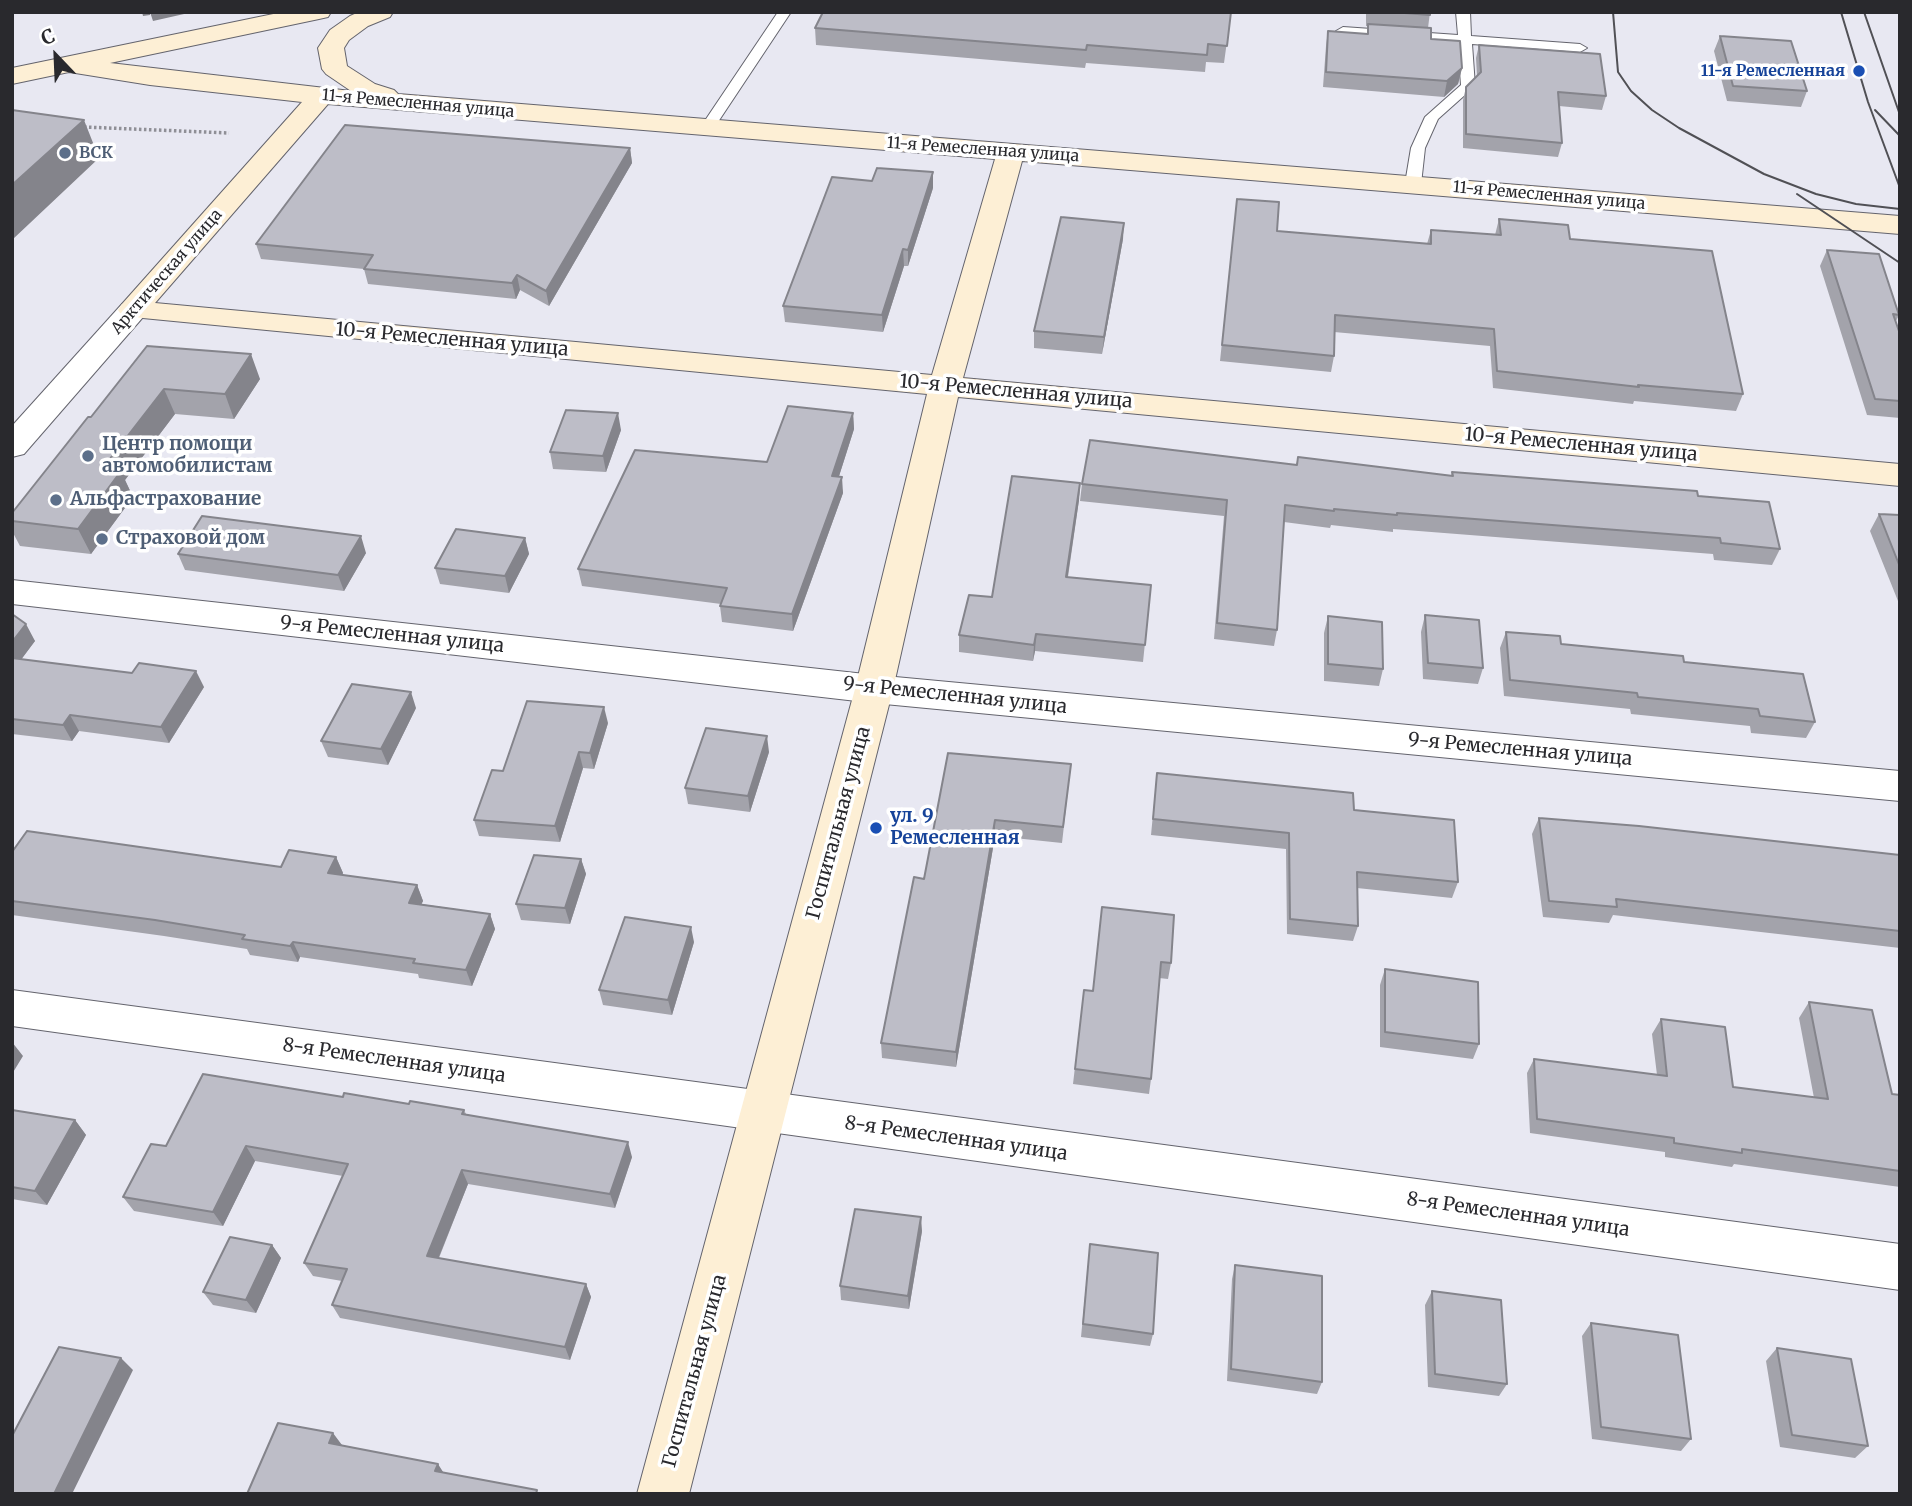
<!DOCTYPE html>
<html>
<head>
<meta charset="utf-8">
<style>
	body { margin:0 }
	#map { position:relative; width:1912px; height:1506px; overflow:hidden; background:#e8e8f2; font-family:Merriweather,serif }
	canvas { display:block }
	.frame { position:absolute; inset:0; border:14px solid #29292d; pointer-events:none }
	.north { position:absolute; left:21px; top:21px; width:70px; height:70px; -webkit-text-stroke:5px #fff; paint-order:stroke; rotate:337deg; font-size:19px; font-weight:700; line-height:28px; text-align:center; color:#29292d }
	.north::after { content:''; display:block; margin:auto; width:24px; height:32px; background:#29292d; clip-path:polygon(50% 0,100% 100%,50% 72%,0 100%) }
</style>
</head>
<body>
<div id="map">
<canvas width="1912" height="1506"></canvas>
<div class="frame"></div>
<div class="north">С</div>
</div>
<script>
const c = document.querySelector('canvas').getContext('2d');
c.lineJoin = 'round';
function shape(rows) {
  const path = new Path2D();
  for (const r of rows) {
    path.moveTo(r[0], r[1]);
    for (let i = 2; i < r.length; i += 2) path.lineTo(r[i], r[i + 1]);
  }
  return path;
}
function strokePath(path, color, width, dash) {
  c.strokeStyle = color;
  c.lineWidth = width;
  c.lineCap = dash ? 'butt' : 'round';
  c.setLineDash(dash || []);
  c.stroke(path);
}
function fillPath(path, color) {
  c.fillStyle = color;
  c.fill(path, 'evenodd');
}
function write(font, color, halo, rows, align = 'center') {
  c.font = font + ' Merriweather,serif';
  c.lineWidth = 7;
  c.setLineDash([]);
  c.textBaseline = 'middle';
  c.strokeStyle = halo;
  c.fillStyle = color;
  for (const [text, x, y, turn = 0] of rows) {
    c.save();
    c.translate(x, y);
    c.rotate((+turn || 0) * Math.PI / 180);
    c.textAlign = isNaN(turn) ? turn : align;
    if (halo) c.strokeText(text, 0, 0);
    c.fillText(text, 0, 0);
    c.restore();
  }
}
const path = shape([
	[84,127,229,133]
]);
const service = shape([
	[778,12,791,12,712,131,702,131,700,128,778,12],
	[1456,12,1470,12,1471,36,1580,44,1587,48,1580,52,1472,44,1475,86,1438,119,1425,148,1421,184,1413,189,1408,187,1405,184,1411,148,1425,117,1461,85,1458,43,1343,35,1336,31,1343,27,1458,35,1456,12]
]);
const minor = shape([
	[12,580,874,675,1900,771,1900,801,874,703,12,604,12,580],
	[12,990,1900,1244,1900,1290,12,1026,12,990]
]);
const tertiary = shape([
	[133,301,144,304,148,310,144,316,24,454,12,457,12,426,122,304,133,301]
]);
const secondary = shape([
	[283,12,331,12,328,17,319,19,110,63,351,91,326,74,322,69,318,48,330,30,350,16,359,12,393,12,390,17,368,26,349,40,344,48,347,66,375,84,394,90,398,94,1900,216,1900,234,1022,161,963,378,1900,464,1900,486,958,397,893,689,689,1494,637,1494,855,689,927,394,122,316,118,310,122,304,302,102,150,85,69,72,12,84,12,68,283,12],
	[328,104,995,159,932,375,155,303,328,104]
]);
const tram = shape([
	[1613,12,1618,72,1631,91,1652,110,1679,128,1764,174,1816,194,1856,204,1900,209],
	[1841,12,1868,102,1900,188],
	[1864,12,1900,115],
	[1875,110,1900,136],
	[1797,194,1900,263]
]);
const wall = shape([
	[1231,12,1224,63,1206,62,1205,72,1086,63,1085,68,816,45,815,28],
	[1366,12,1430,12,1428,28,1431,39,1462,68,1458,84,1444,97,1323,87,1326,46,1328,31,1367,34,1368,26,1366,26],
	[1720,36,1807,91,1801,107,1727,101,1714,51],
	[1479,45,1606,96,1602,110,1559,106,1562,143,1558,157,1463,148,1463,100,1466,87,1477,76,1476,58],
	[630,148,632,163,549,306,520,290,516,299,368,284,364,269,261,259,256,244],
	[933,188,908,266,904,266,883,332,785,322,783,306],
	[1237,199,1277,231,1427,244,1431,230,1495,235,1499,219,1570,239,1743,394,1736,411,1634,401,1633,404,1493,388,1490,346,1334,332,1334,356,1331,372,1220,361],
	[1123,239,1102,354,1034,348,1034,331],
	[1827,250,1899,315,1896,321,1900,334,1900,418,1867,415,1820,266],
	[147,346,260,379,234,419,175,414,125,480,133,497,91,554,20,546,12,531,12,513,91,417],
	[853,413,854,429,839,476,843,493,793,631,722,622,720,606,721,604,582,586,578,569],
	[621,430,606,472,553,469,550,452],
	[1298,457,1451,476,1452,472,1698,496,1780,549,1772,565,1714,560,1713,554,1393,529,1393,532,1331,525,1330,528,1284,522,1277,630,1274,646,1214,639,1224,516,1080,501,1082,484,1296,465],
	[1080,483,1079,500,1068,577,1151,585,1143,662,1035,651,1033,661,959,652,959,635,992,597],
	[1879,514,1900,515,1900,606,1870,531],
	[525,538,529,554,509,593,440,584,435,568],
	[366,553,344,591,185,570,178,554],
	[12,614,35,641,21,659,204,687,169,743,79,731,72,741,12,734],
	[1425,615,1483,668,1478,684,1423,679,1421,632],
	[1328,616,1383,669,1379,686,1324,681,1324,633],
	[1506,632,1561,644,1684,662,1815,722,1806,738,1751,733,1750,726,1631,714,1630,709,1504,696,1500,648],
	[416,708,388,765,328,757,321,741],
	[608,723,594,769,583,768,560,842,479,836,474,820],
	[769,752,750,812,688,804,685,788],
	[948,753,1071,764,1062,843,995,836,956,1067,882,1058,881,1043,924,879],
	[1157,773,1354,810,1458,882,1452,898,1357,888,1358,926,1353,941,1287,934,1286,849,1151,835],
	[1539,818,1900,855,1900,948,1613,915,1609,923,1543,917,1532,834],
	[12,852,281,867,336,857,343,873,342,875,417,885,423,901,421,904,490,914,495,929,472,986,419,978,418,974,300,957,298,962,250,955,247,949,164,936,12,915],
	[581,859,586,874,570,924,521,920,516,904],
	[1102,907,1171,963,1168,979,1159,978,1151,1079,1149,1094,1073,1084,1084,990,1093,991],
	[694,942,672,1015,603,1005,599,990],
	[1385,969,1479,1044,1473,1059,1380,1047,1380,985],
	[1809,1002,1892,1094,1900,1095,1900,1187,1734,1164,1732,1167,1665,1157,1665,1152,1530,1133,1527,1073,1534,1059,1657,1075,1652,1034,1661,1019,1733,1087,1814,1098,1799,1018],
	[343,1097,464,1110,466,1114,632,1157,615,1208,468,1184,439,1258,586,1284,591,1297,570,1360,340,1318,332,1305,342,1281,313,1276,304,1263,343,1176,255,1161,223,1226,134,1211,123,1197,166,1146],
	[12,1110,75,1120,86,1135,47,1205,12,1199],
	[922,1231,909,1309,841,1300,840,1286],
	[1090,1244,1153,1334,1150,1346,1081,1337],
	[272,1245,281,1258,256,1313,213,1305,203,1292],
	[1235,1265,1322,1382,1317,1394,1227,1381,1232,1279],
	[1432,1291,1507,1384,1499,1396,1428,1387,1425,1305],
	[1591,1323,1691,1439,1681,1451,1592,1439,1582,1336],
	[1777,1348,1868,1446,1855,1458,1780,1447,1766,1361]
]);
const shadedWall = shape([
	[142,12,150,12,150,15,143,16],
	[150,12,193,12,153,21],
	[1462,68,1458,84,1444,97,1447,81],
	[84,120,99,158,12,240,12,185],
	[630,148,632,163,549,306,546,291],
	[933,172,933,188,908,266,908,250],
	[1124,223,1123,239,1102,354,1104,337],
	[903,249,904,266,883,332,882,315],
	[517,275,520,290,516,299,512,283],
	[251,354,260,379,234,419,225,394],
	[164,389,175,414,125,480,133,497,91,554,78,529,102,469],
	[618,413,621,430,606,472,603,456],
	[853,413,854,429,834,492,832,476],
	[842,477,843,493,793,631,792,614],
	[1080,483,1079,500,1065,594,1066,577],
	[361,536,366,553,344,591,338,575],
	[525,538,529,554,509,593,505,576],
	[26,624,35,641,12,672,12,642],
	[1036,634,1035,651,1033,661,1034,645],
	[196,671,204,687,169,743,161,727],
	[411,692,416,708,388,765,381,749],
	[604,707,608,723,594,769,590,753],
	[70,715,79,731,72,741,63,725],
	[767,736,769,752,750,812,748,796],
	[579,752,583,768,560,842,555,826],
	[995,820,995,836,956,1067,956,1052],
	[336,857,343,873,335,889,328,873],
	[581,859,586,874,570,924,565,908],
	[417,885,423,901,415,918,409,903],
	[490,914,495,929,472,986,466,970],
	[691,927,694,942,672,1015,668,1000],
	[293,942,300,957,298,962,290,946],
	[12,1042,23,1056,12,1074],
	[75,1120,86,1135,47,1205,35,1191],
	[628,1142,632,1157,615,1208,610,1194],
	[246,1146,255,1161,223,1226,213,1212],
	[462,1170,468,1184,434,1269,427,1256],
	[921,1217,922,1231,909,1309,908,1296],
	[272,1245,281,1258,256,1313,246,1300],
	[586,1284,591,1297,570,1360,565,1347],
	[121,1358,133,1370,72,1494,54,1494],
	[333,1433,342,1445,338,1455,329,1443],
	[438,1464,445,1475,435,1471]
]);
const building = shape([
	[823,12,1231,12,1227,46,1208,44,1207,55,1087,45,1086,50,815,28,823,12],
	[1392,12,1430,12,1430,15,1392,12],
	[1368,24,1431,28,1431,39,1460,41,1462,68,1447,81,1326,72,1328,31,1368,34,1368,24],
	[1720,36,1791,41,1807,91,1733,86,1720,36],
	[1479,45,1600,54,1606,96,1558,92,1562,143,1466,134,1466,87,1481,72,1479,45],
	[12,110,84,120,12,185,12,110],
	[345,125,630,148,546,291,517,275,512,283,364,269,373,255,256,244,345,125],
	[877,168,933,172,908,250,903,249,882,315,783,306,832,177,872,181,877,168],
	[1237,199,1279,202,1277,231,1431,244,1431,230,1501,235,1499,219,1568,225,1570,239,1712,251,1743,394,1638,385,1639,387,1497,371,1494,329,1335,315,1334,356,1222,345,1237,199],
	[1061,217,1124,223,1104,337,1034,331,1061,217],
	[1827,250,1879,254,1899,315,1893,314,1900,334,1900,401,1875,399,1827,250],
	[147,346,251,354,225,394,164,389,102,469,121,471,78,529,12,521,12,513,88,417,91,417,147,346],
	[788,406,853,413,832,476,842,477,792,614,720,606,727,588,578,569,635,450,767,462,788,406],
	[566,410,618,413,603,456,550,452,566,410],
	[1090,440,1297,465,1298,457,1453,476,1452,472,1697,491,1698,496,1769,502,1780,549,1721,543,1720,538,1397,513,1397,515,1334,509,1334,511,1285,505,1277,630,1217,623,1227,500,1082,484,1090,440],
	[1012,476,1080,483,1066,577,1151,585,1145,645,1036,634,1034,645,959,635,969,595,992,597,1012,476],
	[1879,514,1900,515,1900,567,1879,514],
	[202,516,361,536,338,575,178,554,202,516],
	[456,529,525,538,505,576,435,568,456,529],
	[12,614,26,624,12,642,12,614],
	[1425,615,1479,620,1483,668,1428,663,1425,615],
	[1328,616,1382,622,1383,669,1328,664,1328,616],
	[1506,632,1560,636,1561,644,1683,656,1684,662,1803,674,1815,722,1760,716,1758,709,1638,697,1637,693,1510,680,1506,632],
	[12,658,132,673,139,663,196,671,161,727,70,715,63,725,12,719,12,658],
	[352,684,411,692,381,749,321,741,352,684],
	[527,701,604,707,590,753,579,752,555,826,474,820,492,770,503,771,527,701],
	[706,728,767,736,748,796,685,788,706,728],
	[948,753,1071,764,1063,827,995,820,956,1052,881,1043,914,877,924,879,948,753],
	[1157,773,1353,793,1354,810,1454,820,1458,882,1357,872,1358,926,1290,919,1289,833,1153,819,1157,773],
	[1539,818,1639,826,1900,855,1900,931,1616,899,1617,907,1549,901,1539,818],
	[27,831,281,867,289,850,336,857,328,873,417,885,409,903,490,914,466,970,413,963,415,959,293,942,290,946,242,939,245,935,155,920,12,901,12,852,27,831],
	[534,855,581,859,565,908,516,904,534,855],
	[1102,907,1174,915,1171,963,1161,962,1151,1079,1075,1069,1084,990,1093,991,1102,907],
	[625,917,691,927,668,1000,599,990,625,917],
	[1385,969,1478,982,1479,1044,1385,1032,1385,969],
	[1809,1002,1872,1010,1892,1094,1900,1095,1900,1171,1742,1149,1742,1153,1674,1143,1674,1138,1537,1119,1534,1059,1667,1076,1661,1019,1725,1027,1733,1087,1828,1099,1809,1002],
	[203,1074,343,1097,344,1093,409,1104,410,1101,464,1110,462,1114,628,1142,610,1194,462,1170,427,1256,586,1284,565,1347,332,1305,347,1269,304,1263,348,1164,246,1146,213,1212,123,1197,151,1144,166,1146,203,1074],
	[12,1110,75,1120,35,1191,12,1187,12,1110],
	[855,1209,921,1217,908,1296,840,1286,855,1209],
	[230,1237,272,1245,246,1300,203,1292,230,1237],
	[1090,1244,1158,1253,1153,1334,1083,1324,1090,1244],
	[1235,1265,1322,1276,1322,1382,1231,1369,1235,1265],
	[1432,1291,1501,1300,1507,1384,1435,1374,1432,1291],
	[1591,1323,1678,1335,1691,1439,1601,1427,1591,1323],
	[59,1347,121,1358,54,1494,17,1494,12,1493,12,1436,59,1347],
	[1777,1348,1851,1359,1868,1446,1792,1435,1777,1348],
	[278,1423,333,1433,329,1443,438,1464,435,1471,537,1490,536,1494,247,1494,278,1423]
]);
const markers = [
	[1859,71,7,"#1a4fb4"],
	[65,153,7,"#5c6f8a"],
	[88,456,7,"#5c6f8a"],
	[56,500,7,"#5c6f8a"],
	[102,539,7,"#5c6f8a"],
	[876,828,7,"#1a4fb4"]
];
const farTransitnames = [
	["11-я Ремесленная",1845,71]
];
const farStreetnames = [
	["11-я Ремесленная улица",418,104,5],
	["11-я Ремесленная улица",983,150,4],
	["11-я Ремесленная улица",1549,196,5],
	["Арктическая улица",167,272,-49]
];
const farServicenames = [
	["ВСК",79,153]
];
const streetNames = [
	["10-я Ремесленная улица",452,340,5],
	["10-я Ремесленная улица",1016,392,5],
	["10-я Ремесленная улица",1581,445,5],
	["9-я Ремесленная улица",392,635,6],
	["9-я Ремесленная улица",955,696,6],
	["9-я Ремесленная улица",1520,750,5],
	["Госпитальная улица",839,823,-75],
	["8-я Ремесленная улица",394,1061,8],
	["8-я Ремесленная улица",956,1139,8],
	["8-я Ремесленная улица",1518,1215,8],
	["Госпитальная улица",695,1371,-75]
];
const serviceNames = [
	["Центр помощи",102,445],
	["автомобилистам",102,467],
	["Альфастрахование",70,500],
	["Страховой дом",116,539]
];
const transitNames = [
	["ул. 9",890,817],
	["Ремесленная",890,839]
];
strokePath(service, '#64646d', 2);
strokePath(minor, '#64646d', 2);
strokePath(tertiary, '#64646d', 2);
strokePath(secondary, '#64646d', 2);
strokePath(path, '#8f8f96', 3.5, [2.5, 2.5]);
fillPath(service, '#fff');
fillPath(minor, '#fff');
fillPath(tertiary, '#fff');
fillPath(secondary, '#fdefd5');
strokePath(tram, '#505055', 2);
fillPath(wall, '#a3a3ab');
fillPath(shadedWall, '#84848b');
fillPath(building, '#bdbdc7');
strokePath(building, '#84848b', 2);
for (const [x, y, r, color] of markers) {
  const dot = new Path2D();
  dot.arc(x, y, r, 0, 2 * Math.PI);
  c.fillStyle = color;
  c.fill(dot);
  strokePath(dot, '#fff', 2.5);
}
write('bold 16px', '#164399', '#fff', farTransitnames, 'right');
write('16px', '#29292d', '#fff', farStreetnames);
write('bold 16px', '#4e5e75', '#fff', farServicenames, 'left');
write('19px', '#29292d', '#fff', streetNames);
write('bold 19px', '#4e5e75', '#fff', serviceNames, 'left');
write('bold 19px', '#164399', '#fff', transitNames, 'left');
</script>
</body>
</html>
